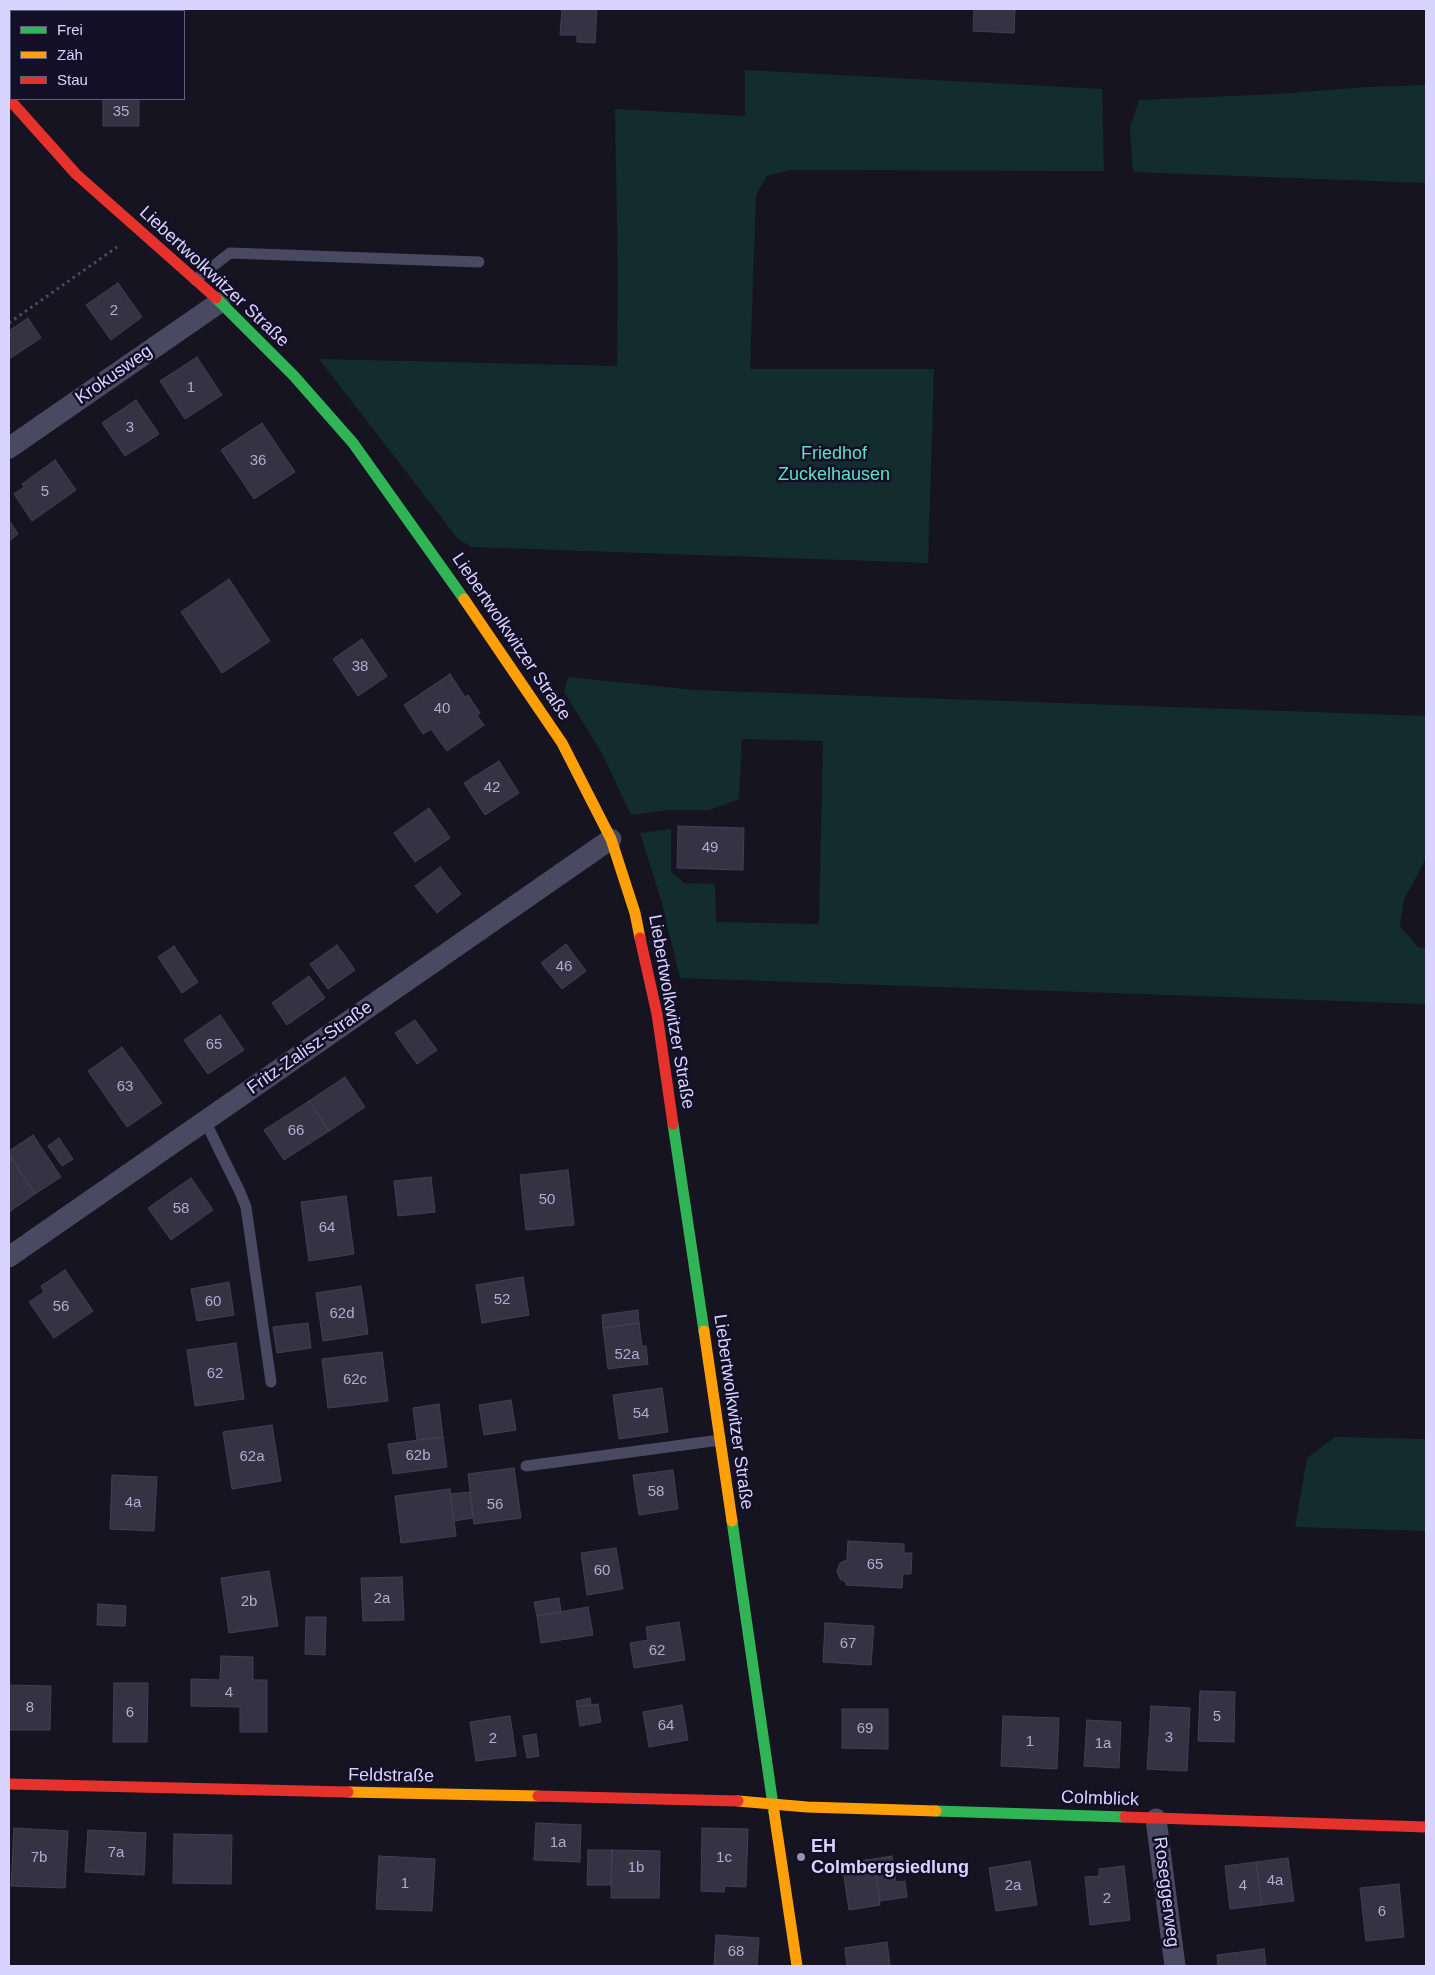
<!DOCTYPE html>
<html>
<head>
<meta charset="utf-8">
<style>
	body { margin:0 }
	#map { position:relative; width:1435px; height:1975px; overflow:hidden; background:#161421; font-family:Arial,sans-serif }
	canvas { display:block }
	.frame { position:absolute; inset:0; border:10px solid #d9d4ff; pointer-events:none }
	.legend { position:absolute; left:10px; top:10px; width:175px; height:90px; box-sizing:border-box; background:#130f26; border:1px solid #625e7d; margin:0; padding:6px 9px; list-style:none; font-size:15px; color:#d9d4ff }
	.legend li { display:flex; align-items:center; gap:10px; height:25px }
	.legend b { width:25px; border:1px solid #625e7d }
</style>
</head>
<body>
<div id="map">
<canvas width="1435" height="1975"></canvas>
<div class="frame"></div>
<ul class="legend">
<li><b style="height:6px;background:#30b455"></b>Frei</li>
<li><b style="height:6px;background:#ff9f0a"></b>Zäh</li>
<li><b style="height:6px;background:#e5322d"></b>Stau</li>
</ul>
</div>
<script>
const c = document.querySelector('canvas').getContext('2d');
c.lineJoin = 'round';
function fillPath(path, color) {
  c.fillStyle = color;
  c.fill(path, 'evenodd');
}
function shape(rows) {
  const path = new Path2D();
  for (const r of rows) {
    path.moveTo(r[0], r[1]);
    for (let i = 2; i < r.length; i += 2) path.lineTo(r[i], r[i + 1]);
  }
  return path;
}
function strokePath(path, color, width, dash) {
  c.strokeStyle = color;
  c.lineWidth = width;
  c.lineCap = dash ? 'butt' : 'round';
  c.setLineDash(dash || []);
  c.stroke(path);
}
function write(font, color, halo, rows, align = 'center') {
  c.font = font + ' Arial,sans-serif';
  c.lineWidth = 5;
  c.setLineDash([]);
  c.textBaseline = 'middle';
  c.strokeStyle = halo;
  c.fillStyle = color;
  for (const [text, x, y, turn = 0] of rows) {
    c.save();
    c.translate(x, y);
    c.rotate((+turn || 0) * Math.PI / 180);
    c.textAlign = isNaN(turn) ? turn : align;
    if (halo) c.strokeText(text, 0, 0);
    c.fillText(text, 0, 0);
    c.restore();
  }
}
const green = shape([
	[745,70,1102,89,1104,171,790,170,767,176,756,195,750,369,934,369,928,563,472,547,458,539,319,359,617,366,618,281,615,109,745,116],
	[1426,85,1426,183,1133,172,1130,128,1139,100,1278,94,1366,87],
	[568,677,695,690,1426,716,1426,858,1404,900,1400,926,1418,947,1426,949,1426,1004,680,978,662,903,640,833,671,829,671,872,684,883,715,884,716,922,819,924,823,741,742,739,739,799,710,810,669,810,631,815,603,755,564,692],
	[1335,1437,1426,1439,1426,1531,1295,1527,1307,1458]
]);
const building = shape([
	[18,9,74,9,74,11,18,11,18,9],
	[562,9,597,9,595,43,577,42,577,35,560,35,562,9],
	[974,9,1015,9,1014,33,973,31,974,9],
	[103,99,139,99,139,126,103,126,103,99],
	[118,283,142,317,111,340,86,305,118,283],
	[28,318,41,338,9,359,9,331,28,318],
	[197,357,222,395,185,419,160,381,197,357],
	[136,400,159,434,125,456,102,423,136,400],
	[262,423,295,472,254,499,221,450,262,423],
	[55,460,76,490,32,521,14,494,24,487,22,484,55,460],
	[9,520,18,534,9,541,9,520],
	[229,579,270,641,222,673,181,612,229,579],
	[362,639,387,676,358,696,333,659,362,639],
	[450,674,465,697,468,695,480,713,477,715,484,725,447,751,431,729,423,734,404,705,450,674],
	[499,761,519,793,485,815,464,783,499,761],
	[429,808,450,838,415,862,394,833,429,808],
	[678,826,744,828,743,870,677,868,678,826],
	[440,867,461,894,437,913,415,886,440,867],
	[566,944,586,971,562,989,541,963,566,944],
	[337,945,355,970,328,989,310,964,337,945],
	[174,946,198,982,182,993,158,957,174,946],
	[309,976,325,998,287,1025,272,1003,309,976],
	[220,1015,244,1050,208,1074,184,1040,220,1015],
	[415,1020,437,1050,417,1064,395,1033,415,1020],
	[122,1047,162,1103,127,1127,88,1071,122,1047],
	[345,1077,365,1107,329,1131,309,1101,345,1077],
	[309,1101,329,1131,284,1160,264,1130,309,1101],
	[33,1135,61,1177,35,1194,9,1155,9,1151,33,1135],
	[59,1138,73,1159,62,1166,48,1146,59,1138],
	[9,1155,35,1194,9,1212,9,1155],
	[568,1170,574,1225,526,1230,520,1175,568,1170],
	[431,1177,435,1212,398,1216,394,1181,431,1177],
	[191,1178,213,1210,171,1240,148,1208,191,1178],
	[346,1196,354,1254,309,1261,301,1202,346,1196],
	[65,1270,93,1311,54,1338,29,1302,44,1292,41,1286,65,1270],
	[523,1277,529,1315,482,1323,476,1285,523,1277],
	[229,1282,234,1315,197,1321,191,1289,229,1282],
	[361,1286,368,1334,323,1341,316,1293,361,1286],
	[638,1310,639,1323,603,1328,602,1315,638,1310],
	[308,1323,311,1348,277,1353,273,1327,308,1323],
	[639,1323,642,1346,646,1346,648,1364,608,1369,603,1328,639,1323],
	[236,1343,244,1399,195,1406,187,1350,236,1343],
	[382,1352,388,1401,328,1408,322,1359,382,1352],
	[662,1388,668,1432,619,1439,613,1395,662,1388],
	[511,1400,516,1430,484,1435,479,1405,511,1400],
	[439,1404,443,1437,417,1440,413,1408,439,1404],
	[272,1425,281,1481,232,1489,223,1432,272,1425],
	[443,1437,447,1467,393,1474,388,1444,443,1437],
	[514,1468,521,1518,474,1524,468,1474,514,1468],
	[673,1470,678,1509,639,1515,633,1475,673,1470],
	[112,1475,157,1477,154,1531,110,1529,112,1475],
	[450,1489,456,1536,401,1543,395,1496,450,1489],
	[470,1492,473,1518,454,1521,450,1494,470,1492],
	[848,1541,904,1544,904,1553,912,1553,911,1574,903,1574,902,1588,846,1585,846,1582,840,1579,837,1571,840,1563,847,1560,848,1541],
	[616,1548,623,1589,587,1595,581,1553,616,1548],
	[269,1571,278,1626,229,1633,221,1578,269,1571],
	[402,1577,404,1620,363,1621,361,1578,402,1577],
	[559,1598,561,1612,537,1616,534,1602,559,1598],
	[98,1604,126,1606,125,1626,97,1625,98,1604],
	[588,1607,593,1635,541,1643,537,1616,588,1607],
	[306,1617,326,1617,325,1655,305,1654,306,1617],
	[679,1622,685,1660,634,1668,630,1643,648,1640,646,1627,679,1622],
	[825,1623,874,1626,871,1665,823,1662,825,1623],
	[221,1656,253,1657,253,1680,267,1680,267,1732,240,1732,240,1707,191,1706,191,1679,220,1680,221,1656],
	[114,1683,148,1683,147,1742,113,1742,114,1683],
	[9,1685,51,1686,50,1730,9,1730,9,1685],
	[1200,1691,1235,1692,1234,1742,1198,1741,1200,1691],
	[590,1698,591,1705,577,1707,576,1701,590,1698],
	[598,1704,601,1722,580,1726,577,1707,598,1704],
	[682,1705,688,1740,649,1747,643,1712,682,1705],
	[1151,1706,1190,1708,1187,1771,1147,1769,1151,1706],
	[842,1709,888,1709,888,1749,842,1748,842,1709],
	[510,1716,516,1756,476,1761,470,1722,510,1716],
	[1003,1716,1059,1718,1057,1769,1001,1766,1003,1716],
	[1087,1720,1121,1722,1119,1768,1084,1766,1087,1720],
	[536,1734,539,1756,527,1758,523,1736,536,1734],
	[536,1823,581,1825,580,1862,534,1860,536,1823],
	[14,1828,68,1831,65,1888,11,1886,14,1828],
	[702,1828,748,1829,746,1887,725,1886,724,1892,701,1891,702,1828],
	[88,1830,146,1833,144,1875,85,1872,88,1830],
	[174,1834,232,1835,231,1884,173,1883,174,1834],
	[588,1850,612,1850,611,1885,587,1885,588,1850],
	[612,1850,660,1851,659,1898,611,1898,612,1850],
	[379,1856,435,1859,432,1911,376,1909,379,1856],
	[892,1856,896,1882,905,1881,907,1897,880,1901,874,1859,892,1856],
	[1288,1858,1294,1901,1262,1905,1256,1862,1288,1858],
	[874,1859,880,1905,849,1910,842,1863,874,1859],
	[1030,1861,1037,1905,996,1911,989,1868,1030,1861],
	[1256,1862,1262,1905,1230,1909,1225,1866,1256,1862],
	[1124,1866,1130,1920,1090,1925,1085,1877,1099,1876,1099,1869,1124,1866],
	[1399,1884,1404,1937,1366,1941,1360,1888,1399,1884],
	[716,1935,759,1938,757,1966,714,1966,716,1935],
	[887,1942,890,1966,847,1966,845,1948,887,1942],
	[1264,1949,1266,1966,1218,1966,1217,1955,1264,1949]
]);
const path = shape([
	[9,61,11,64],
	[9,323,117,247]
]);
const lane = shape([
	[195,280,230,253,479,262],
	[205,1121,240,1192,246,1207,271,1382],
	[526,1466,720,1440]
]);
const street = shape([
	[9,448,220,302],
	[9,1257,611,839],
	[1156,1819,1175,1966]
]);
const fast = shape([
	[216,298,294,376,353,443,464,599],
	[673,1124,704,1331],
	[732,1521,774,1812],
	[936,1811,1125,1817]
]);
const slow = shape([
	[464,599,562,743,611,839,635,913,640,938],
	[704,1331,732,1521],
	[348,1792,538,1796],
	[738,1801,807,1807,936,1811],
	[774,1812,797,1966]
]);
const jam = shape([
	[9,99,76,174,216,298],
	[640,938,657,1014,673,1124],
	[9,1784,348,1792],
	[538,1796,738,1801],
	[1125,1817,1426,1827]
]);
const markers = [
	[801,1857,5,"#9591b1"]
];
const numberNames = [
	["35",121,112],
	["2",114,311],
	["1",191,388],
	["3",130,428],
	["36",258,461],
	["5",45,492],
	["38",360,667],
	["40",442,709],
	["42",492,788],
	["49",710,848],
	["46",564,967],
	["65",214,1045],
	["63",125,1087],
	["66",296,1131],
	["50",547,1200],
	["58",181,1209],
	["64",327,1228],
	["52",502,1300],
	["60",213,1302],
	["56",61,1307],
	["62d",342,1314],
	["52a",627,1355],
	["62",215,1374],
	["62c",355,1380],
	["54",641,1414],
	["62b",418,1456],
	["62a",252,1457],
	["58",656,1492],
	["4a",133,1503],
	["56",495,1505],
	["65",875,1565],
	["60",602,1571],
	["2a",382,1599],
	["2b",249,1602],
	["67",848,1644],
	["62",657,1651],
	["4",229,1693],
	["8",30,1708],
	["6",130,1713],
	["5",1217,1717],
	["64",666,1726],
	["69",865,1729],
	["3",1169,1738],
	["2",493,1739],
	["1",1030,1742],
	["1a",1103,1744],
	["1a",558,1843],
	["7a",116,1853],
	["7b",39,1858],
	["1c",724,1858],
	["1b",636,1868],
	["4a",1275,1881],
	["1",405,1884],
	["2a",1013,1886],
	["4",1243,1886],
	["2",1107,1899],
	["6",1382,1912],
	["68",736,1952]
];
const streetNames = [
	["Liebertwolkwitzer Straße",214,277,43],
	["Krokusweg",114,375,-35],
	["Liebertwolkwitzer Straße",511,637,56],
	["Liebertwolkwitzer Straße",671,1012,80],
	["Fritz-Zalisz-Straße",310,1048,-35],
	["Liebertwolkwitzer Straße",733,1412,82],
	["Feldstraße",391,1776,1],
	["Colmblick",1100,1799,2],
	["Roseggerweg",1166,1892,83]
];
const parkNames = [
	["Friedhof",834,454],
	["Zuckelhausen",834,475]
];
const poiNames = [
	["EH",811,1847],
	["Colmbergsiedlung",811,1868]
];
fillPath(green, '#132c2d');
fillPath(building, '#343243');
strokePath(building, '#433f54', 1);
strokePath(path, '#44505f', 3, [2.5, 4]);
strokePath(lane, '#4a4962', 11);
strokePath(street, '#4a4962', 21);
strokePath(fast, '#30b455', 11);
strokePath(slow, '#ff9f0a', 11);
strokePath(jam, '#e5322d', 11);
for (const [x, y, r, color] of markers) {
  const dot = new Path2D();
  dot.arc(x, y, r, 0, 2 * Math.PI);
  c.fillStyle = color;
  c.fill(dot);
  strokePath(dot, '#130f26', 2);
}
write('15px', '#b0acd0', null, numberNames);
write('18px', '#d9d4ff', '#130f26', streetNames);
write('18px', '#5fe0c0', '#130f26', parkNames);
write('bold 18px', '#d9d4ff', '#130f26', poiNames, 'left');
</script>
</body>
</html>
